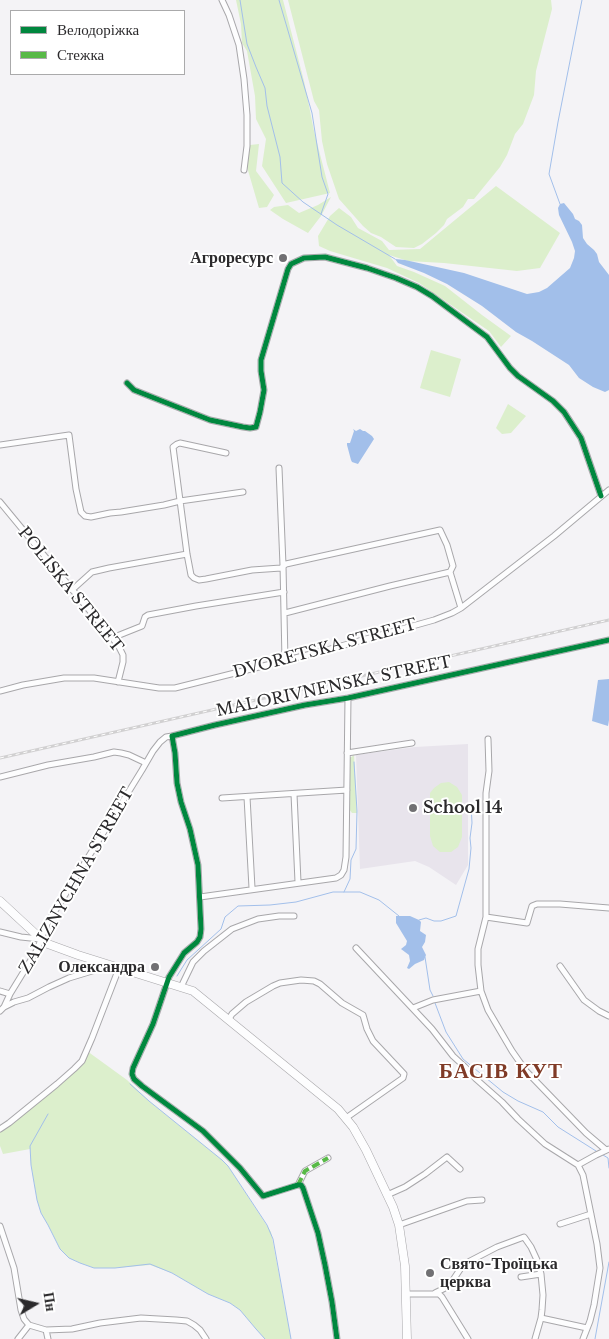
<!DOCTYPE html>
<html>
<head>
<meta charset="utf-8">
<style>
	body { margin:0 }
	#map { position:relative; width:609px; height:1339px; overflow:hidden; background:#f4f3f6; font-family:"Libre Baskerville",serif }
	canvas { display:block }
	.legend { position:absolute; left:10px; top:10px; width:175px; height:65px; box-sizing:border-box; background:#fff; border:1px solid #aaaaab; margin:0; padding:6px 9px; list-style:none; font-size:15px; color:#2b2a2c }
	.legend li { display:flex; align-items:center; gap:10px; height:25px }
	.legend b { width:25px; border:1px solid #aaaaab }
	.north { position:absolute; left:10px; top:1279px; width:50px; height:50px; -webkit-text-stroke:4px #fff; paint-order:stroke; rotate:81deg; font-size:14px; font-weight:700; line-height:20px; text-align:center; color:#2b2a2c }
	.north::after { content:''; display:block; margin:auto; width:18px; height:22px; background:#2b2a2c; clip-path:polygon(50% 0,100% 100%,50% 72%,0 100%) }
</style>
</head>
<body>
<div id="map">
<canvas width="609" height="1339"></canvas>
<ul class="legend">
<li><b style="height:6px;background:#00873e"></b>Велодоріжка</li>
<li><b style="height:6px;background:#58b947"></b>Стежка</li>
</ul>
<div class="north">Пн</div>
</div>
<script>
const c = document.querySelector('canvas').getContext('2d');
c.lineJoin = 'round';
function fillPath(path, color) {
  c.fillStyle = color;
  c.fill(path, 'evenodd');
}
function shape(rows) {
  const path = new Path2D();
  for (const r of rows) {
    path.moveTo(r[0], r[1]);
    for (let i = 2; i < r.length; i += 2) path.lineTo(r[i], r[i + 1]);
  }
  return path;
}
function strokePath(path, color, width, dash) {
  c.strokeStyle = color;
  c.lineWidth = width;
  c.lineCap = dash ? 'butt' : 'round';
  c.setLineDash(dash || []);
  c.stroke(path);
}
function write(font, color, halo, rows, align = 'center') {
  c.font = font + ' "Libre Baskerville",serif';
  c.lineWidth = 4;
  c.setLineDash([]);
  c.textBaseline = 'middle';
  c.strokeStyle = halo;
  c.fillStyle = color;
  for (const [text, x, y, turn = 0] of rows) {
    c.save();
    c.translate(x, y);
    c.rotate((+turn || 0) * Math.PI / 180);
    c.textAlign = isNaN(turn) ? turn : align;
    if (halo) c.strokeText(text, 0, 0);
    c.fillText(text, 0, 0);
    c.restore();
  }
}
const built = shape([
	[468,744,468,865,456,885,429,867,415,861,360,869,356,755,415,747]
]);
const green = shape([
	[236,0,283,0,304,81,314,131,330,193,286,203,262,166,266,139,256,119,255,96,247,51,242,43,241,24],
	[288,0,551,0,552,9,536,71,534,95,523,124,515,134,507,155,500,167,474,199,468,199,463,207,447,219,444,225,436,233,422,244,414,248,396,247,381,237,371,233,363,226,339,199,327,164,322,141,319,110,314,101],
	[259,144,256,171,274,195,267,207,259,208,247,167,250,145],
	[496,186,560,233,540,268,517,271,444,263,408,261,389,255,397,266,414,272,445,286,482,315,511,336,501,347,489,331,419,283,387,268,330,251,319,246,318,236,330,216,339,208,351,217,358,228,382,241,389,250,420,249],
	[331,197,321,216,308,233,283,219,270,210,274,207,288,205,299,213,318,205],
	[431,350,461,359,450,397,420,388],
	[508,404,526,416,511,433,502,434,496,428],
	[354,755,357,813,352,813,349,809,350,758],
	[449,782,457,787,462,795,462,837,458,847,451,852,440,852,433,846,430,836,430,793,434,788,441,783],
	[87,1051,127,1080,149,1101,222,1160,228,1166,271,1232,291,1339,265,1339,256,1329,240,1310,230,1303,208,1294,172,1273,150,1265,115,1268,94,1268,80,1263,69,1258,60,1249,48,1225,41,1213,37,1200,31,1165,30,1149,3,1154,0,1146,0,1129,74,1069]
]);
const water = shape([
	[564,203,573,214,575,219,579,221,582,225,583,238,587,244,594,250,597,254,599,262,609,275,609,390,605,392,593,387,579,378,569,365,532,341,516,332,482,306,447,284,424,273,398,263,395,259,405,260,464,273,527,294,539,292,547,288,570,268,574,258,575,251,572,242,559,215,558,208,560,204],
	[353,429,356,431,360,429,363,431,365,431,372,436,374,439,358,464,352,462,351,460,347,445,347,443,350,443,354,431],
	[609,679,609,720,608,726,592,721,598,680],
	[396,916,410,916,419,920,421,922,420,931,426,935,425,942,422,947,426,955,424,960,415,964,409,969,407,968,410,961,409,955,401,949,406,945,407,941,396,923]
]);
const stream = shape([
	[240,0,247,44,256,67,265,88,267,106,280,157,282,183,303,202,337,225,395,259],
	[279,0,312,113,322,177,328,194,321,214],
	[560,204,549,174,558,122,582,0],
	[344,892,350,879,351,860,356,849,357,811,354,762],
	[419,920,426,918,434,921,441,921,456,916,469,869,471,848,470,838,472,823,471,804],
	[425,957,430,990,433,996],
	[177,976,187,960,221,929,225,917,238,906,270,905,296,902,333,892,360,892,379,900,399,916],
	[435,1003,446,1032,463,1059,503,1092,518,1101,543,1112,558,1127,596,1151],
	[130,1084,149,1101,222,1160,228,1166,267,1225,273,1239,291,1339],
	[48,1114,30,1146,31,1165,37,1200,41,1213,48,1225,60,1249,69,1258,80,1263,94,1268,115,1268,150,1264,172,1273,208,1294,230,1303,240,1310,256,1329,265,1339],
	[603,1155,608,1158,609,1168],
	[595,1339,609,1262]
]);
const street = shape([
	[222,0,229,15,239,45,244,79,247,115,247,146,244,170],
	[127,383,134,390,210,420,243,427,250,428,256,427,260,412,264,390,261,371,261,360,288,269,291,264,304,258,325,257,367,268,396,278,417,287,432,296,487,337,510,368,518,376,553,401,564,412,581,438,601,496],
	[0,445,69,435,76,489,81,512,85,516,91,517,110,513,121,512,164,505,180,501,243,492],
	[226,453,180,443,177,444,173,447,187,554,191,575,194,578,199,580,206,579,252,570,281,568,286,564,440,530,447,545,453,566,450,572,461,608],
	[279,468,283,565,285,661],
	[0,502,118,645,123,655,123,662,118,682],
	[72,590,92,572,109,568,187,554],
	[285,613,390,586,450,572],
	[112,638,142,626,145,617,148,615,196,606,284,592],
	[0,691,23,685,64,678,94,678,159,688,175,688,323,651,434,620,452,613,461,608,554,536,609,490],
	[488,739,489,771,486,793,486,917,478,949,478,965,481,991,488,1010,512,1051,526,1071,586,1133,606,1150],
	[347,753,412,743],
	[0,777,48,765,94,757,114,752,121,753,129,755,146,763],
	[294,794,298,882],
	[247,797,252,888],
	[222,798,347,790],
	[200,897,336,878,341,875,344,870,346,857,348,698],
	[486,917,527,923,532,906,537,904,560,904,609,908],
	[0,932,21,937,40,939],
	[356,948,432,1029,453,1056,465,1067,476,1079,502,1102,518,1119,545,1144,578,1165,583,1175,597,1244,600,1268,594,1305,590,1321,583,1339],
	[560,966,584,1000,599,1011,609,1016],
	[181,987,193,962,204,951,232,929,258,919,279,916,294,916],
	[0,991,10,994],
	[4,1007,14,1002,28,998,49,987,69,978,102,968,104,964],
	[413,1008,433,1000,481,991],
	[0,1011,4,1007,10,994,37,950,47,924,142,770,153,751,160,742,166,737,172,736],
	[229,1019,232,1014,246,1002,273,986,280,983,301,980,314,981,320,984,342,1003,363,1015,367,1029,373,1041,404,1074,403,1078,346,1118],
	[0,1129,9,1123,57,1084,74,1069,82,1061,92,1038,119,968],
	[578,1165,596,1155,609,1149],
	[298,1185,305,1171,328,1158],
	[387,1195,405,1187,425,1174,447,1157,460,1169],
	[560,1224,591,1214],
	[399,1225,467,1201,482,1200],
	[0,1226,14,1268,21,1310,24,1319,29,1325,46,1330,72,1329,100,1323,141,1318,176,1320,187,1321,194,1325,200,1330,206,1339],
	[521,1277,541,1274],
	[435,1293,445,1288,451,1283,463,1265,472,1260,497,1247,524,1237,531,1247,537,1260,541,1274,543,1295,542,1310,541,1318,535,1339],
	[406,1294,439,1294,442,1297,468,1339],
	[541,1318,587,1328],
	[46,1330,48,1339],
	[18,1339,29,1325],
	[337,1339,332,1302,325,1265,318,1233,303,1188,301,1185,298,1185,263,1196,240,1168,203,1131,142,1086,134,1079,132,1074,133,1068,153,1024,169,977,184,953,197,942,200,937,201,929,198,865,190,829,181,802,177,783,175,753,172,736,215,725,305,705,348,698,609,640]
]);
const primary = shape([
	[0,901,41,939,48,944,78,955,193,991,338,1109,353,1127,366,1150,393,1207,399,1225,405,1266,407,1339]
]);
const rail = shape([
	[0,758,609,620]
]);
const quiet = shape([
	[298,1185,305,1171,328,1158]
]);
const cycleway = shape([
	[127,383,134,390,210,420,243,427,250,428,256,427,260,412,264,390,261,371,261,360,288,269,291,264,304,258,325,257,367,268,396,278,417,287,432,296,487,337,510,368,518,376,553,401,564,412,581,438,601,496],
	[337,1339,332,1302,325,1265,318,1233,303,1188,301,1185,298,1185,263,1196,240,1168,203,1131,142,1086,134,1079,132,1074,133,1068,153,1024,169,977,184,953,197,942,200,937,201,929,198,865,190,829,181,802,177,783,175,753,172,736,215,725,305,705,348,698,609,640]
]);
const markers = [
	[283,258,5,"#717073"],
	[413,808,5,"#717073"],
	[155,967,5,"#717073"],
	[430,1273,5,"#717073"]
];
const poiNames = [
	["Агроресурс",273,258],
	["School 14",423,808,"left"],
	["Олександра",145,967],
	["Свято-Троїцька",440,1264,"left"],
	["церква",440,1282,"left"]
];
const streetNames = [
	["POLISKA STREET",70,590,51],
	["DVORETSKA STREET",325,649,-15],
	["MALORIVNENSKA STREET",334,687,-12],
	["ZALIZNYCHNA STREET",77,881,-60]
];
const districtNames = [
	["БАСІВ КУТ",501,1072]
];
fillPath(built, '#e8e4ec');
fillPath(green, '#dcefcc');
fillPath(water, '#a2bfea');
strokePath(stream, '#a2bfea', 1);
strokePath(street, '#a8a7aa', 7);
strokePath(primary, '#a8a7aa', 9);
strokePath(street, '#fdfdfe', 5);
strokePath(primary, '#fdfdfe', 8);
strokePath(rail, '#d1d0d1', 3);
strokePath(rail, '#fff', 1, [4]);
strokePath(quiet, '#58b947', 4, [8, 4]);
strokePath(cycleway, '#00873e', 5);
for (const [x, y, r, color] of markers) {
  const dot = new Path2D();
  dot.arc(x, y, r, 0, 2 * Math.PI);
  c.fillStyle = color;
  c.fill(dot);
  strokePath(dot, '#fff', 2);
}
write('bold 16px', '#2b2a2c', '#fff', poiNames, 'right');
write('16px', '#2b2a2c', '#fff', streetNames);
c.letterSpacing = '1px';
write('bold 21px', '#803b27', '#fff', districtNames);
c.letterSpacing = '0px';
</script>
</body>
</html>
